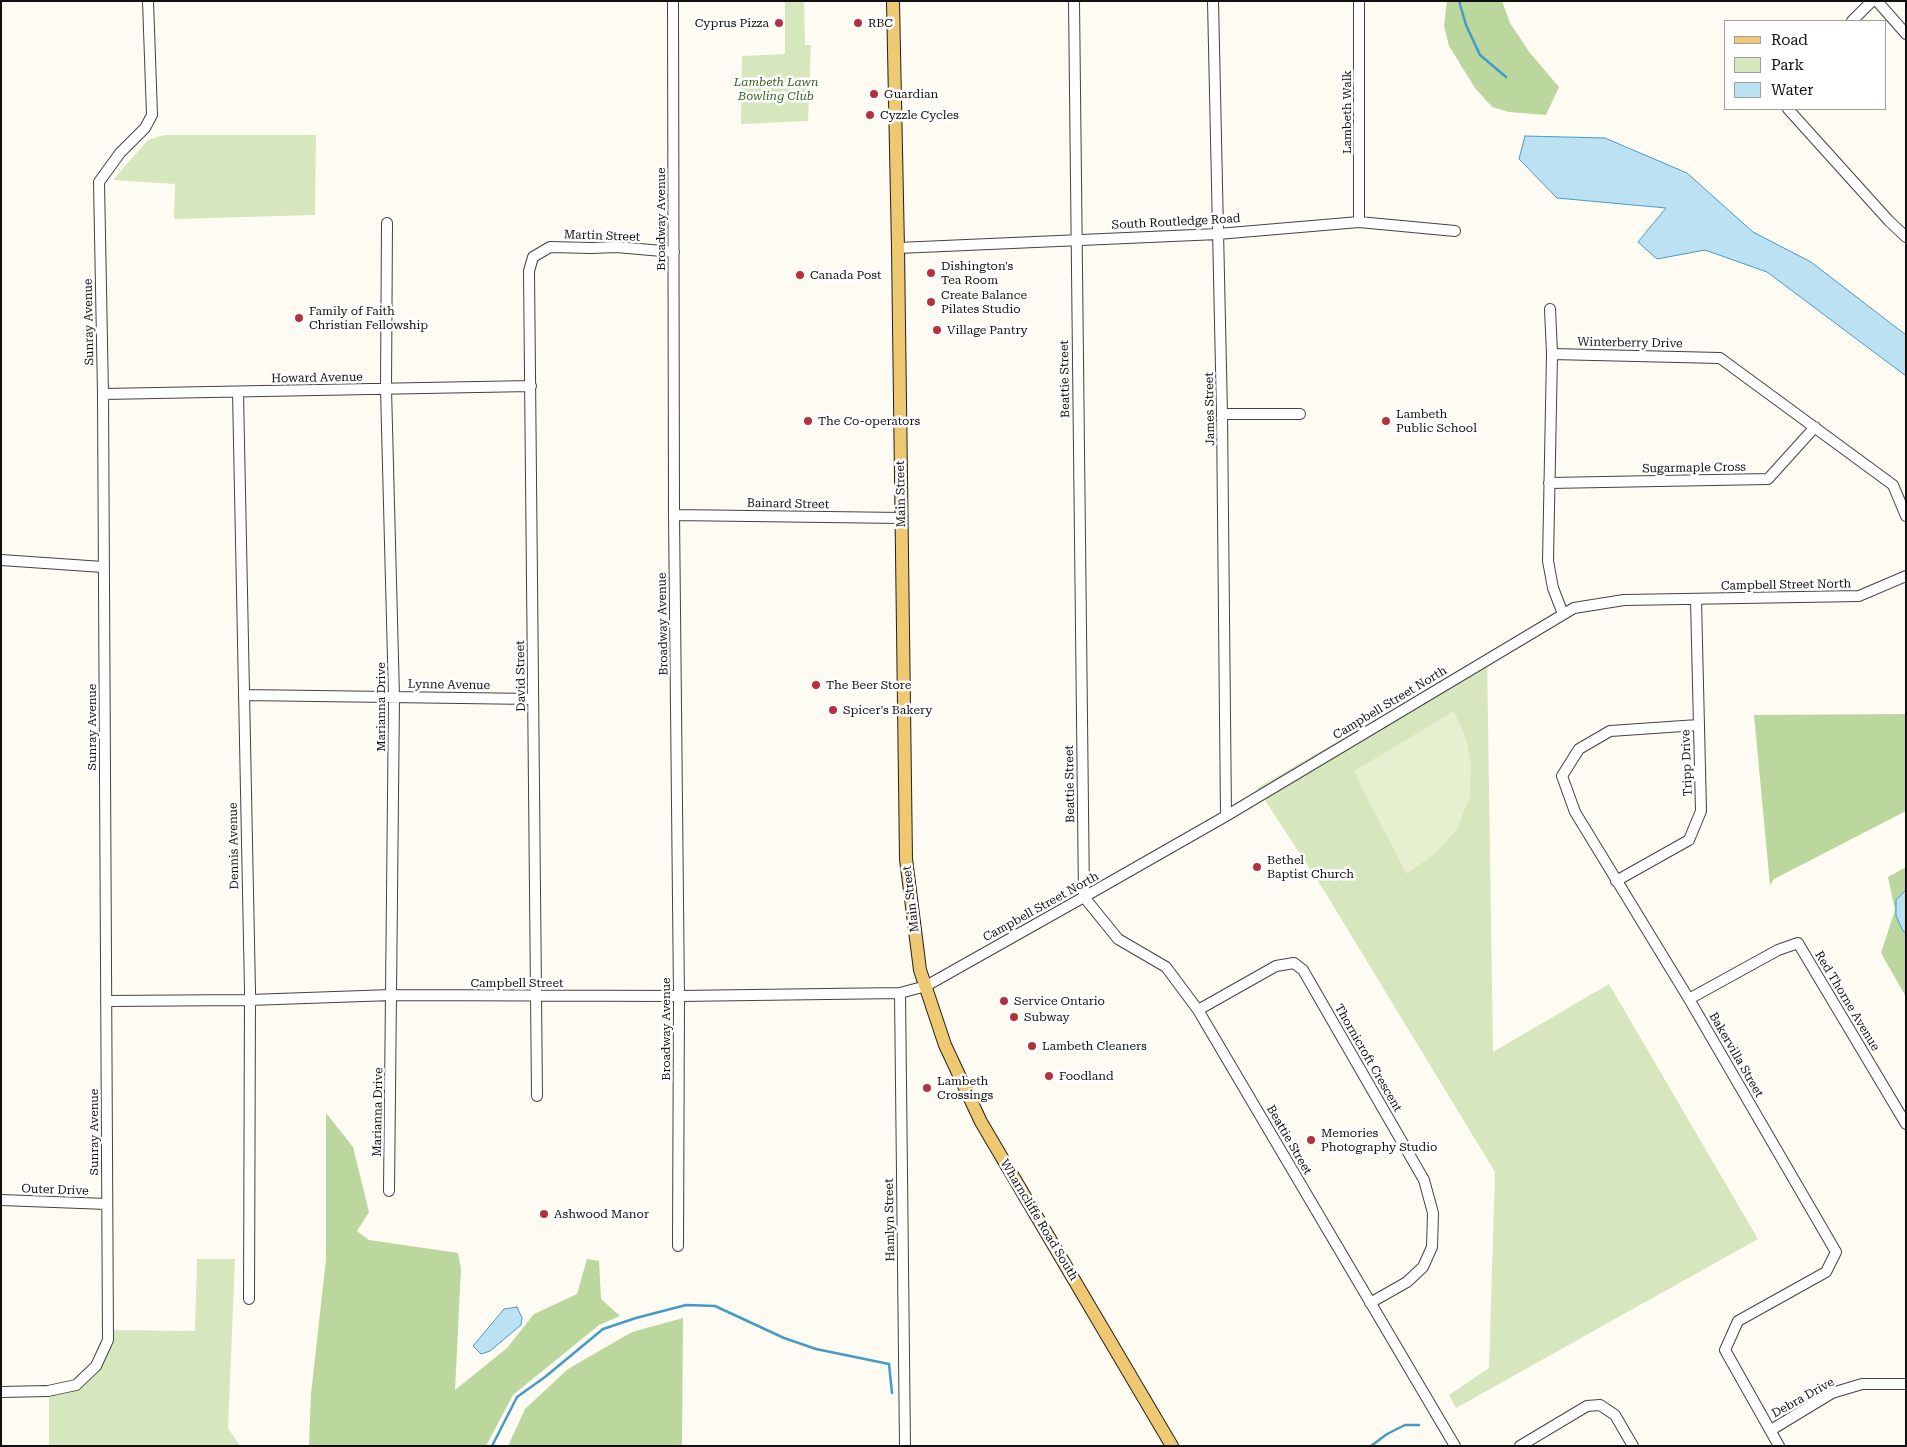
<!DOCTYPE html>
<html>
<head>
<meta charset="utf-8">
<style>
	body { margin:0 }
	#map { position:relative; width:1907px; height:1447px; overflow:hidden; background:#fefbf3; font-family:"Roboto Serif",serif }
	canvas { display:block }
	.frame { position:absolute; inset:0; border:2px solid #101010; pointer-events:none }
	.legend { position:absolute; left:1724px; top:20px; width:162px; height:90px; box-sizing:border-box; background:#fff; border:1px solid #9f9f9f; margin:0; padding:6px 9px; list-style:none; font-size:15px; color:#101010 }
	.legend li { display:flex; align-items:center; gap:10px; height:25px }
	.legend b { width:25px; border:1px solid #9f9f9f }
</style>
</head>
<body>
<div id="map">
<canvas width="1907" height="1447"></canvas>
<div class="frame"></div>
<ul class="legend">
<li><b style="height:6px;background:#efc872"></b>Road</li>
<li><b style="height:14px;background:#d6e7be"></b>Park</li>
<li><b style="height:14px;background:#bbe1f2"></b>Water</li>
</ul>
</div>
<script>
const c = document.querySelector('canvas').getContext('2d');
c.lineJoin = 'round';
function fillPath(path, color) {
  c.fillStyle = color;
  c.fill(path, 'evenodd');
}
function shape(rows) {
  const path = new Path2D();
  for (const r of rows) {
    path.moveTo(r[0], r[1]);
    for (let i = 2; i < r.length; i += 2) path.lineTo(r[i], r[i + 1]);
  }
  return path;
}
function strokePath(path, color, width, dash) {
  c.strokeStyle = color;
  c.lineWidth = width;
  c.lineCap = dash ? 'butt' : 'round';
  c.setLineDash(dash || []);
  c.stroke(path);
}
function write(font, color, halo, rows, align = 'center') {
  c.font = font + ' "Roboto Serif",serif';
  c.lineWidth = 5;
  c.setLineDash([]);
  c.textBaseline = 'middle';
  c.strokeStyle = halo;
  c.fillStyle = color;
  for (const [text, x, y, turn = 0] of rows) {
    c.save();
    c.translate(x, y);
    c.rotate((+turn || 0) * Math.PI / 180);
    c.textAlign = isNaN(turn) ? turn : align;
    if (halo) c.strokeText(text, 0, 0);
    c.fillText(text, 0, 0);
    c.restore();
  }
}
const green = shape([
	[785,1,804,1,805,45,811,45,808,121,741,124,742,56,785,54],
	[164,135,316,135,315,215,174,219,175,184,113,180,148,140],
	[1487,655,1493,1052,1609,984,1758,1239,1456,1408,1449,1395,1489,1368,1495,1172,1323,889,1257,788],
	[197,1259,235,1259,228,1428,240,1446,49,1446,49,1396,80,1383,108,1351,114,1330,195,1331]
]);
const forest = shape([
	[1447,1,1502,1,1510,23,1530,53,1559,87,1546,115,1509,112,1492,107,1475,88,1449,46,1444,26],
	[1906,714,1906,811,1774,879,1770,885,1754,715],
	[1906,867,1906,997,1881,953,1895,910,1888,877],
	[326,1113,353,1147,369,1212,357,1231,369,1240,458,1253,461,1269,455,1390,507,1348,534,1314,577,1294,587,1259,599,1261,601,1299,620,1316,599,1325,513,1395,486,1446,309,1446,311,1394,326,1259],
	[683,1318,682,1446,508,1446,525,1409,568,1369,632,1332]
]);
const pitch = shape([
	[1454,711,1466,739,1471,764,1470,796,1457,829,1435,854,1406,874,1354,771]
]);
const water = shape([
	[1525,136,1605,138,1687,173,1753,232,1811,262,1906,335,1906,376,1767,272,1705,250,1657,259,1638,242,1666,208,1557,198,1519,159,1525,136],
	[1906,890,1906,933,1903,931,1896,916,1896,900,1906,890],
	[517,1307,522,1318,521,1325,490,1351,481,1354,473,1346,504,1309,517,1307]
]);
const stream = shape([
	[1459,1,1466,25,1480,55,1506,77],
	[492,1446,517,1397,545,1377,603,1329,636,1318,686,1305,715,1306,784,1338,816,1349,889,1364,892,1393],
	[1371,1446,1387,1434,1405,1425,1419,1425]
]);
const minor = shape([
	[673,1,674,515,679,996,678,1246],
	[1074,1,1084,897,1118,939,1166,967,1198,1010,1455,1446],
	[1213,1,1222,414,1226,816],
	[1877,1,1906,34],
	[1852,21,1872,1],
	[1788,109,1889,221,1906,237],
	[1359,222,1359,1],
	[387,223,386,389,394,697,389,1191],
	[898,248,1218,234,1359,222,1455,231],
	[1550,309,1552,354],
	[238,392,250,991,249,1299],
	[103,394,531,386],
	[1222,414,1300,414],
	[1549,483,1768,479,1815,427],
	[674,515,902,518],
	[1,560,103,567],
	[1563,614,1553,588,1548,561,1552,354,1720,358,1893,485,1906,516],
	[244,695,533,699],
	[1698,725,1610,731,1579,749,1562,776,1575,812,1689,999,1836,1252,1826,1272,1738,1321,1725,1350,1779,1446],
	[1616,881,1689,840,1701,811,1696,600],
	[900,993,905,1446],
	[1689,999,1778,950,1798,943,1906,1124],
	[106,1001,249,1000,392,995,679,996,900,993,926,986,1084,897,1226,816,1574,608,1624,600,1859,596,1906,576],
	[1198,1010,1276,966,1294,963,1303,970,1424,1180,1433,1213,1432,1247,1423,1267,1407,1282,1370,1303],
	[537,1096,529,271,533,257,550,247,592,248,616,247,674,252],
	[1,1200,107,1204],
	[1,1392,48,1391,76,1385,96,1366,108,1340,103,394,99,182,120,153,145,128,152,115,148,1],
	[1771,1430,1832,1393,1862,1384,1906,1384],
	[1520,1446,1587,1406,1600,1405,1615,1415,1633,1446]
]);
const major = shape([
	[893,1,898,248,906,859,920,970,945,1045,981,1122,1172,1446]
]);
const markers = [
	[779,23,5,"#b73040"],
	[858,23,5,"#b73040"],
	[874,94,5,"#b73040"],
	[870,115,5,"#b73040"],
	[931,273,5,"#b73040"],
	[800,275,5,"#b73040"],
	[931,302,5,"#b73040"],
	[299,318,5,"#b73040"],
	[937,330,5,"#b73040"],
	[808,421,5,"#b73040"],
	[1386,421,5,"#b73040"],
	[816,685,5,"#b73040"],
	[833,710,5,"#b73040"],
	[1257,867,5,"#b73040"],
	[1004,1001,5,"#b73040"],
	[1014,1017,5,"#b73040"],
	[1032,1046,5,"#b73040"],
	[1049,1076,5,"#b73040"],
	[927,1088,5,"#b73040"],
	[1311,1140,5,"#b73040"],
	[544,1214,5,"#b73040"]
];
const poiNames = [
	["Cyprus Pizza",769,23,"right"],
	["RBC",868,23],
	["Guardian",884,94],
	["Cyzzle Cycles",880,115],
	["Dishington's",941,266],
	["Tea Room",941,280],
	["Canada Post",810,275],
	["Create Balance",941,295],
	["Pilates Studio",941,309],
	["Family of Faith",309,311],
	["Christian Fellowship",309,325],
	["Village Pantry",947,330],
	["Lambeth",1396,414],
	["Public School",1396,428],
	["The Co-operators",818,421],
	["The Beer Store",826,685],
	["Spicer's Bakery",843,710],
	["Bethel",1267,860],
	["Baptist Church",1267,874],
	["Service Ontario",1014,1001],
	["Subway",1024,1017],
	["Lambeth Cleaners",1042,1046],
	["Foodland",1059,1076],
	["Lambeth",937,1081],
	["Crossings",937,1095],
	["Memories",1321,1133],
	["Photography Studio",1321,1147],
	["Ashwood Manor",554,1214]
];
const parkNames = [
	["Lambeth Lawn",776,82],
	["Bowling Club",776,96]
];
const streetNames = [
	["Lambeth Walk",1347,112,-90],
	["Broadway Avenue",661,219,-90],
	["South Routledge Road",1176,222,-3],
	["Martin Street",602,236,2],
	["Sunray Avenue",89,322,-91],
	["Winterberry Drive",1630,343,1],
	["Howard Avenue",317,378,-1],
	["Beattie Street",1065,379,-91],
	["James Street",1210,409,-91],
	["Sugarmaple Cross",1694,468,-1],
	["Main Street",901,494,-91],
	["Bainard Street",788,504,1],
	["Campbell Street North",1786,585,-1],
	["Broadway Avenue",663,624,-91],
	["David Street",521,676,-91],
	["Lynne Avenue",449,685,1],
	["Campbell Street North",1390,703,-31],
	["Marianna Drive",381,707,-90],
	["Sunray Avenue",92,727,-90],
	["Tripp Drive",1687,763,-92],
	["Beattie Street",1070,784,-91],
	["Dennis Avenue",234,846,-91],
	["Main Street",911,899,-97],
	["Campbell Street North",1041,907,-29],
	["Campbell Street",517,983],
	["Red Thorne Avenue",1847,1001,59],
	["Broadway Avenue",666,1029,-90],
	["Bakervilla Street",1736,1055,60],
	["Thornicroft Crescent",1368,1058,60],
	["Marianna Drive",378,1112,-89],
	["Sunray Avenue",94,1132,-90],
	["Beattie Street",1289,1140,60],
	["Outer Drive",55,1190,2],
	["Hamlyn Street",890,1220,-91],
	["Wharncliffe Road South",1039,1220,59],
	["Debra Drive",1803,1398,-29]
];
fillPath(green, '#d6e7be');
fillPath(forest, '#bcd79e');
fillPath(pitch, '#e6efcf');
fillPath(water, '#bbe1f2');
strokePath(water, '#469bc5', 1);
strokePath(stream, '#469bc5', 2.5);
strokePath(minor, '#434343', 12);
strokePath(major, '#212121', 14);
strokePath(minor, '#fff', 10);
strokePath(major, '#efc872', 12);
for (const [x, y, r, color] of markers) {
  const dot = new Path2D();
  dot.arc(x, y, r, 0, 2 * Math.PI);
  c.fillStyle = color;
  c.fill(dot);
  strokePath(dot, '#fff', 2);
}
write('12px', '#101010', '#fff', poiNames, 'left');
write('italic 12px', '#356423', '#fff', parkNames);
write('12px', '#101010', '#fff', streetNames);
</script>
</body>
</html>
